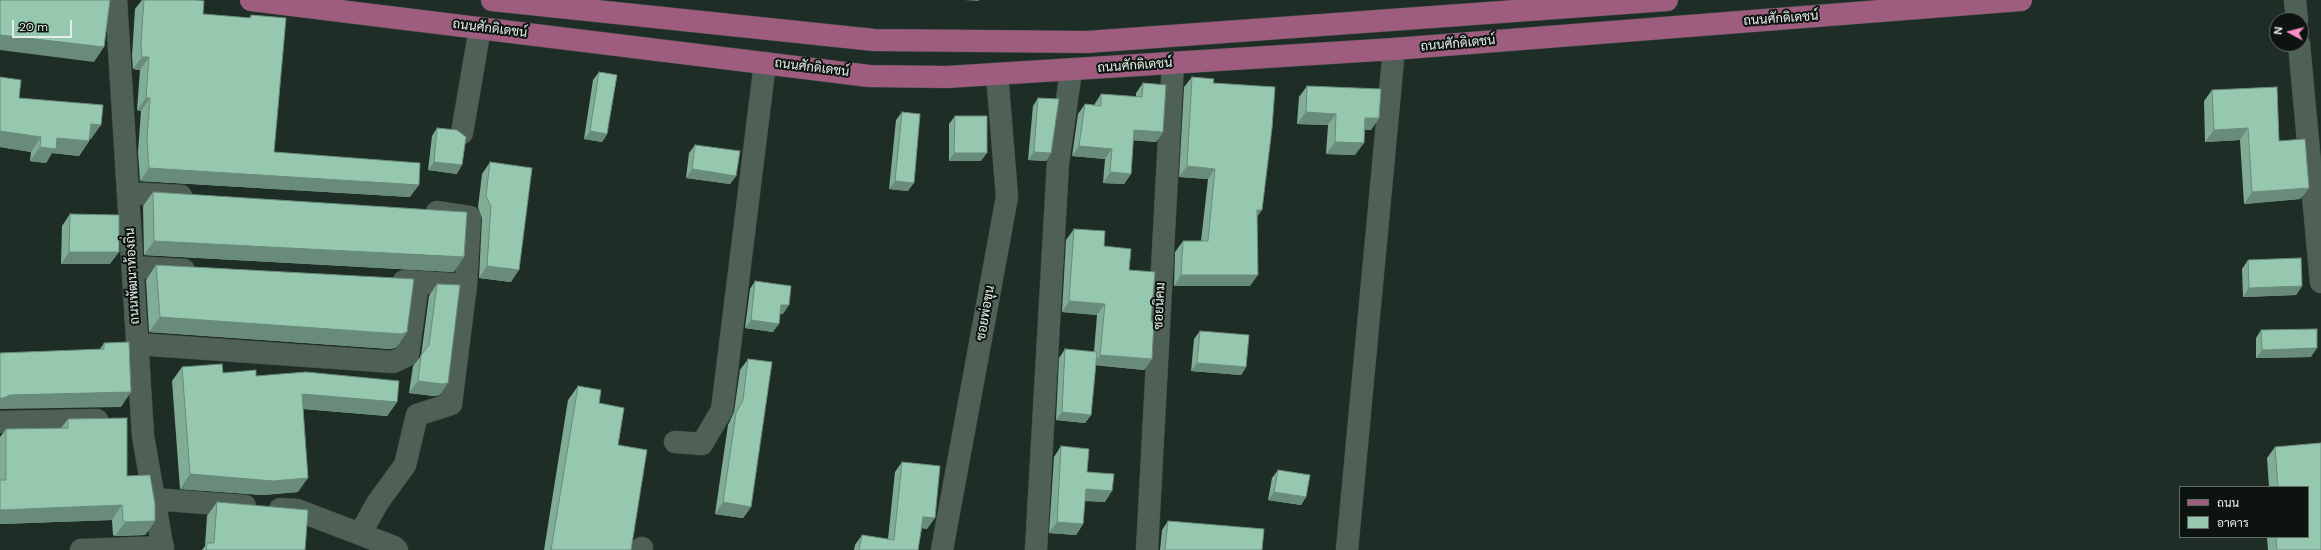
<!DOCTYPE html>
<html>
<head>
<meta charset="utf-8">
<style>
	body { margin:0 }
	#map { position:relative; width:2321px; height:550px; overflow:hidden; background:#1e2d26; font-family:"DM Sans",Sarabun,sans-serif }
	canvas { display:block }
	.legend { position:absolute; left:2179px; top:486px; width:130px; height:52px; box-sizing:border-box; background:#0d1410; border:1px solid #636b66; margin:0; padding:5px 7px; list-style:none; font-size:12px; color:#e4ede8 }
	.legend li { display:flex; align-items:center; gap:8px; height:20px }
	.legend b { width:20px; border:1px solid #636b66 }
	.north { position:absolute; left:2269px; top:12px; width:40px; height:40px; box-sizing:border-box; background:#0d1410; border:1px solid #636b66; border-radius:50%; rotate:277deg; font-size:11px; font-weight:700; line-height:16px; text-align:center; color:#e4ede8 }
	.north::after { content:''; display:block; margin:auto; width:14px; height:18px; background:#fb8fc4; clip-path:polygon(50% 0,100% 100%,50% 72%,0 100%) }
	.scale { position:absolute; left:12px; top:20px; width:60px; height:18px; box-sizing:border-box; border:2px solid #e4ede8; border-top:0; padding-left:5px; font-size:12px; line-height:14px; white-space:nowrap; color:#e4ede8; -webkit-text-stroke:3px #0d1410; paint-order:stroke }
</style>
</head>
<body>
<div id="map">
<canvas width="2321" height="550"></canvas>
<ul class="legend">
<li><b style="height:5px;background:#9e5c7f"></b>ถนน</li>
<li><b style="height:11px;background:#96c8af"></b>อาคาร</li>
</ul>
<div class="north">N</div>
<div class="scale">20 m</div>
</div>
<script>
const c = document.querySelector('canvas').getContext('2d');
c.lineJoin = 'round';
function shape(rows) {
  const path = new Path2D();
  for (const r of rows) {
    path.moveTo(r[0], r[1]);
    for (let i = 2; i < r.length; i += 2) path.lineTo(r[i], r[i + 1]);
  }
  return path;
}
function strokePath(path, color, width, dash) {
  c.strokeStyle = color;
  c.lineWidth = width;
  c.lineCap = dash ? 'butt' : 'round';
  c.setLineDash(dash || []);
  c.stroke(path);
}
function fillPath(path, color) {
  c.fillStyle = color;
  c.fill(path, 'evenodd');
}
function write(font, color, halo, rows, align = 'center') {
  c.font = font + ' "DM Sans",Sarabun,sans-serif';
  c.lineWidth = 4;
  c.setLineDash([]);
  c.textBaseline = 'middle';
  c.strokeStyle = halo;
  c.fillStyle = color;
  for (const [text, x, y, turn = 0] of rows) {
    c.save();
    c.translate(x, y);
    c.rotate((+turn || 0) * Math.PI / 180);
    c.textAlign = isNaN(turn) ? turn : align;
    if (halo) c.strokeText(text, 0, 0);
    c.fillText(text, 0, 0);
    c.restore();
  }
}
const minor = shape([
	[116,0,143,436,163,550],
	[2295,0,2297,20],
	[2299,44,2321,282],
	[462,133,480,28],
	[128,193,181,196],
	[133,267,184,270],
	[404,281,466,285],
	[137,344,393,362,408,355,418,282],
	[0,422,97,420],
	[675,442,702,444,722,410,765,63],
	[153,499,245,506],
	[280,509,297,510,394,547,397,550],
	[360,534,378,502,405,465,417,415,451,404,466,285,470,217,437,212],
	[81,550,163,547],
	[641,550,642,548],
	[942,550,1007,197,997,74],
	[1036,550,1058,163,1071,71],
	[1147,550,1173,63],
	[1347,550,1394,49]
]);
const major = shape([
	[251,0,869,76,947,77,1394,49,2021,0],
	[492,0,874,40,1087,42,1667,0]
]);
const wall = shape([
	[142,0,196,0,203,14,249,18,251,15,274,152,410,197,140,181,138,152,141,111,137,110,140,70,133,69,132,56,135,9],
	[599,72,607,134,602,142,584,139,593,80],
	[0,77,19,98,91,139,89,139,89,141,79,156,52,153,46,163,30,161,31,152,0,147],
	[1192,77,1213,83,1257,216,1250,286,1174,286,1175,252,1183,241,1201,241,1208,179,1179,177,1184,87],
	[1143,83,1163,132,1156,142,1133,140,1131,174,1124,184,1103,183,1105,159,1072,156,1078,114,1085,104,1094,105,1101,94,1136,97,1136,93],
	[1307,86,1379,118,1371,130,1364,130,1355,155,1326,154,1328,125,1297,124,1299,97],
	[2212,90,2279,141,2309,188,2300,199,2244,204,2240,140,2205,142,2204,101],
	[1038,98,1051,153,1046,161,1028,160,1033,106],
	[902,112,908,191,889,189,896,120],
	[955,116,981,161,949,161,949,124],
	[437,128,457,174,428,170,432,136],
	[695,145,736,176,730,184,686,178,689,153],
	[490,162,511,282,479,278,482,218,478,207,482,174],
	[153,192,454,272,144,255,143,206],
	[70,214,110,264,61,264,62,226],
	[1074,229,1104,246,1129,270,1151,321,1152,359,1144,370,1096,365,1091,415,1085,423,1056,420,1059,358,1065,349,1094,352,1097,315,1062,312,1066,240],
	[2248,260,2302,286,2296,295,2243,297,2242,269],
	[156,265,397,347,391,349,149,332,146,280],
	[755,281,783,314,780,313,773,332,745,328,750,289],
	[437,284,440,395,434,396,409,393,413,366,421,356,429,296],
	[2261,330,2311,357,2256,358,2256,338],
	[1200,331,1246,367,1241,375,1191,371,1194,339],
	[104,343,121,407,100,349],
	[748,359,751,507,743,518,715,514,728,425,734,412,740,370],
	[182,367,223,373,256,376,397,402,387,416,303,409,298,492,263,495,180,489,172,381],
	[578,386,599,403,618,445,631,550,544,550,568,400],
	[68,419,127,476,155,521,145,535,115,536,113,535,112,520,0,524,0,437,6,429,61,428],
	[2321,443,2321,550,2268,550,2267,537,2308,537,2308,487,2269,487,2267,458,2275,447],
	[1061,446,1087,472,1105,502,1085,501,1083,524,1076,535,1049,533,1054,457],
	[902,462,927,529,922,528,918,550,854,550,855,545,862,535,888,539,895,472],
	[1278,470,1306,497,1301,505,1268,500,1272,478],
	[217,502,305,550,202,550,205,546,207,516],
	[1168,521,1262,550,1160,550,1162,530]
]);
const shadedWall = shape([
	[964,0,979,0,978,1],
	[0,35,104,47,94,62,0,50],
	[142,57,149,57,140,70,133,69],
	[146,98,150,98,141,111,137,110],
	[1306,112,1336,114,1328,125,1297,124],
	[1365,118,1379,118,1371,130,1356,130],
	[91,124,101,125,91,139,81,138],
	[2248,128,2240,140,2205,142,2214,130],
	[1134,130,1163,132,1156,142,1127,140],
	[0,131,41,137,31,152,0,147],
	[590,131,607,134,602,142,584,139],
	[57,138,89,141,79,156,52,153,46,163,30,161,40,147],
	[1335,142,1364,143,1355,155,1326,154],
	[1079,146,1112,149,1105,159,1072,156],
	[1034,152,1051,153,1046,161,1028,160],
	[954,153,987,153,981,161,949,161],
	[434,162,462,165,457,174,428,170],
	[1187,166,1215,169,1208,179,1179,177],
	[149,168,419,185,410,197,140,181],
	[692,169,736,176,730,184,686,178],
	[1110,172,1131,174,1124,184,1103,183],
	[895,181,914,183,908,191,889,189],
	[2309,188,2300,199,2244,204,2252,192],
	[1257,210,1262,210,1254,221],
	[154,241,464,257,454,272,144,255],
	[69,252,119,252,110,264,61,264],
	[487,266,519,270,511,282,479,278],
	[1181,275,1258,275,1250,286,1174,286],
	[2302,286,2296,295,2243,297,2249,288],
	[1069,301,1105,304,1097,315,1062,312],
	[781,305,789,305,783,314,776,313],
	[160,317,407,332,397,347,391,349,149,332],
	[751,320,779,324,773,332,745,328],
	[2317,348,2311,357,2256,358,2262,350],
	[1100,355,1152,359,1144,370,1092,365],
	[1197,363,1246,367,1241,375,1191,371],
	[418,381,448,383,440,395,434,396,409,393],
	[131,392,121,407,0,409,0,398,10,395],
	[302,394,397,402,387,416,292,408],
	[1062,412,1091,415,1085,423,1056,420],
	[190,474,308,478,298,492,263,495,180,489],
	[1086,489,1112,491,1105,502,1078,500],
	[1274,492,1306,497,1301,505,1268,500],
	[723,502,751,507,743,518,715,514],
	[122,505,112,520,0,524,0,510],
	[923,517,935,518,927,529,916,527],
	[155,521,145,535,115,536,125,522],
	[1057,522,1083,524,1076,535,1049,533]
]);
const building = shape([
	[0,0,110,0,104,47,0,35,0,0],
	[144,0,196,0,204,1,203,14,251,18,251,15,286,18,274,152,420,163,419,185,149,168,147,139,150,98,146,98,149,57,142,57,141,43,144,0],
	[599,72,617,75,607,134,590,131,599,72],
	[0,77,21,80,19,98,103,105,101,125,91,124,89,141,57,138,56,149,40,147,41,137,0,131,0,77],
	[1192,77,1214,79,1213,83,1275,87,1272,128,1262,210,1257,210,1258,275,1181,275,1183,241,1208,241,1215,169,1187,166,1192,77],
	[1143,83,1166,85,1163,132,1134,130,1131,174,1110,172,1112,149,1079,146,1085,104,1101,106,1101,94,1142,97,1143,83],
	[1307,86,1381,89,1379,118,1365,118,1364,143,1335,142,1336,114,1306,112,1307,86],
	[2277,87,2279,141,2305,139,2309,188,2252,192,2248,128,2214,130,2212,90,2277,87],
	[1038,98,1059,99,1051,153,1034,152,1038,98],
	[902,112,920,114,914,183,895,181,902,112],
	[955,116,987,116,987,153,954,153,955,116],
	[437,128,457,130,466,137,462,165,434,162,437,128],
	[695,145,740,151,736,176,692,169,695,145],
	[490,162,532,168,519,270,487,266,491,206,486,196,490,162],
	[153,192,465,212,467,212,464,257,154,241,153,192],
	[70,214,119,215,119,252,69,252,70,214],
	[1074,229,1105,231,1104,246,1131,249,1129,270,1155,272,1151,321,1154,321,1152,359,1100,355,1105,304,1069,301,1074,229],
	[2301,258,2302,286,2249,288,2248,260,2301,258],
	[156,265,414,279,407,332,401,334,160,317,156,265],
	[755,281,791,286,789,305,781,305,779,324,751,320,755,281],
	[437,284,460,285,448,383,442,384,418,381,421,355,429,345,437,284],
	[2317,329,2317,348,2262,350,2261,330,2317,329],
	[1200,331,1249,335,1246,367,1197,363,1200,331],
	[129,342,131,392,10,395,3,398,0,398,0,353,104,349,104,343,129,342],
	[1065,349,1097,352,1091,415,1062,412,1065,349],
	[748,359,772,362,751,507,723,502,736,413,743,400,748,359],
	[222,364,223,373,256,370,256,376,306,372,399,381,397,402,302,394,308,478,273,481,190,474,182,367,222,364],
	[578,386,601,390,599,403,624,408,618,445,647,450,631,550,551,550,578,386],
	[127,418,127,476,150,475,155,504,155,521,125,522,123,520,122,505,0,510,0,480,6,480,6,429,68,428,68,419,127,418],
	[2321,443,2321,550,2277,550,2276,537,2308,537,2308,487,2278,487,2275,447,2321,443],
	[1061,446,1089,449,1087,472,1114,474,1112,491,1086,489,1083,524,1057,522,1061,446],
	[902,462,940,466,935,518,923,517,918,550,859,550,862,535,894,540,902,462],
	[1278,470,1310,475,1306,497,1274,492,1278,470],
	[217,502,308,510,305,550,206,550,207,543,214,543,217,502],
	[1168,521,1264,529,1262,550,1165,550,1168,521]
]);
const streetNames = [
	["ถนนศักดิเดชน์",1781,19,-4],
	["ถนนศักดิเดชน์",490,29,7],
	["ถนนศักดิเดชน์",1458,44,-5],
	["ถนนศักดิเดชน์",1135,66,-4],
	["ถนนศักดิเดชน์",812,68,7],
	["ถนนพัฒนาท้องถิ่น",133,276,-93],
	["ซอยนิคม",1160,306,-87],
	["ซอยพ่อขุน",986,313,-80]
];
strokePath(minor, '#3c4a43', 23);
strokePath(major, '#3c4a43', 23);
strokePath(minor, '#4f6057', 22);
strokePath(major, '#9e5c7f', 22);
fillPath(wall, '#81ac96');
fillPath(shadedWall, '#698c7a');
fillPath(building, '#96c8af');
strokePath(building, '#698c7a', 1);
write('13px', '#e4ede8', '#0d1410', streetNames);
</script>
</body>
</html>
